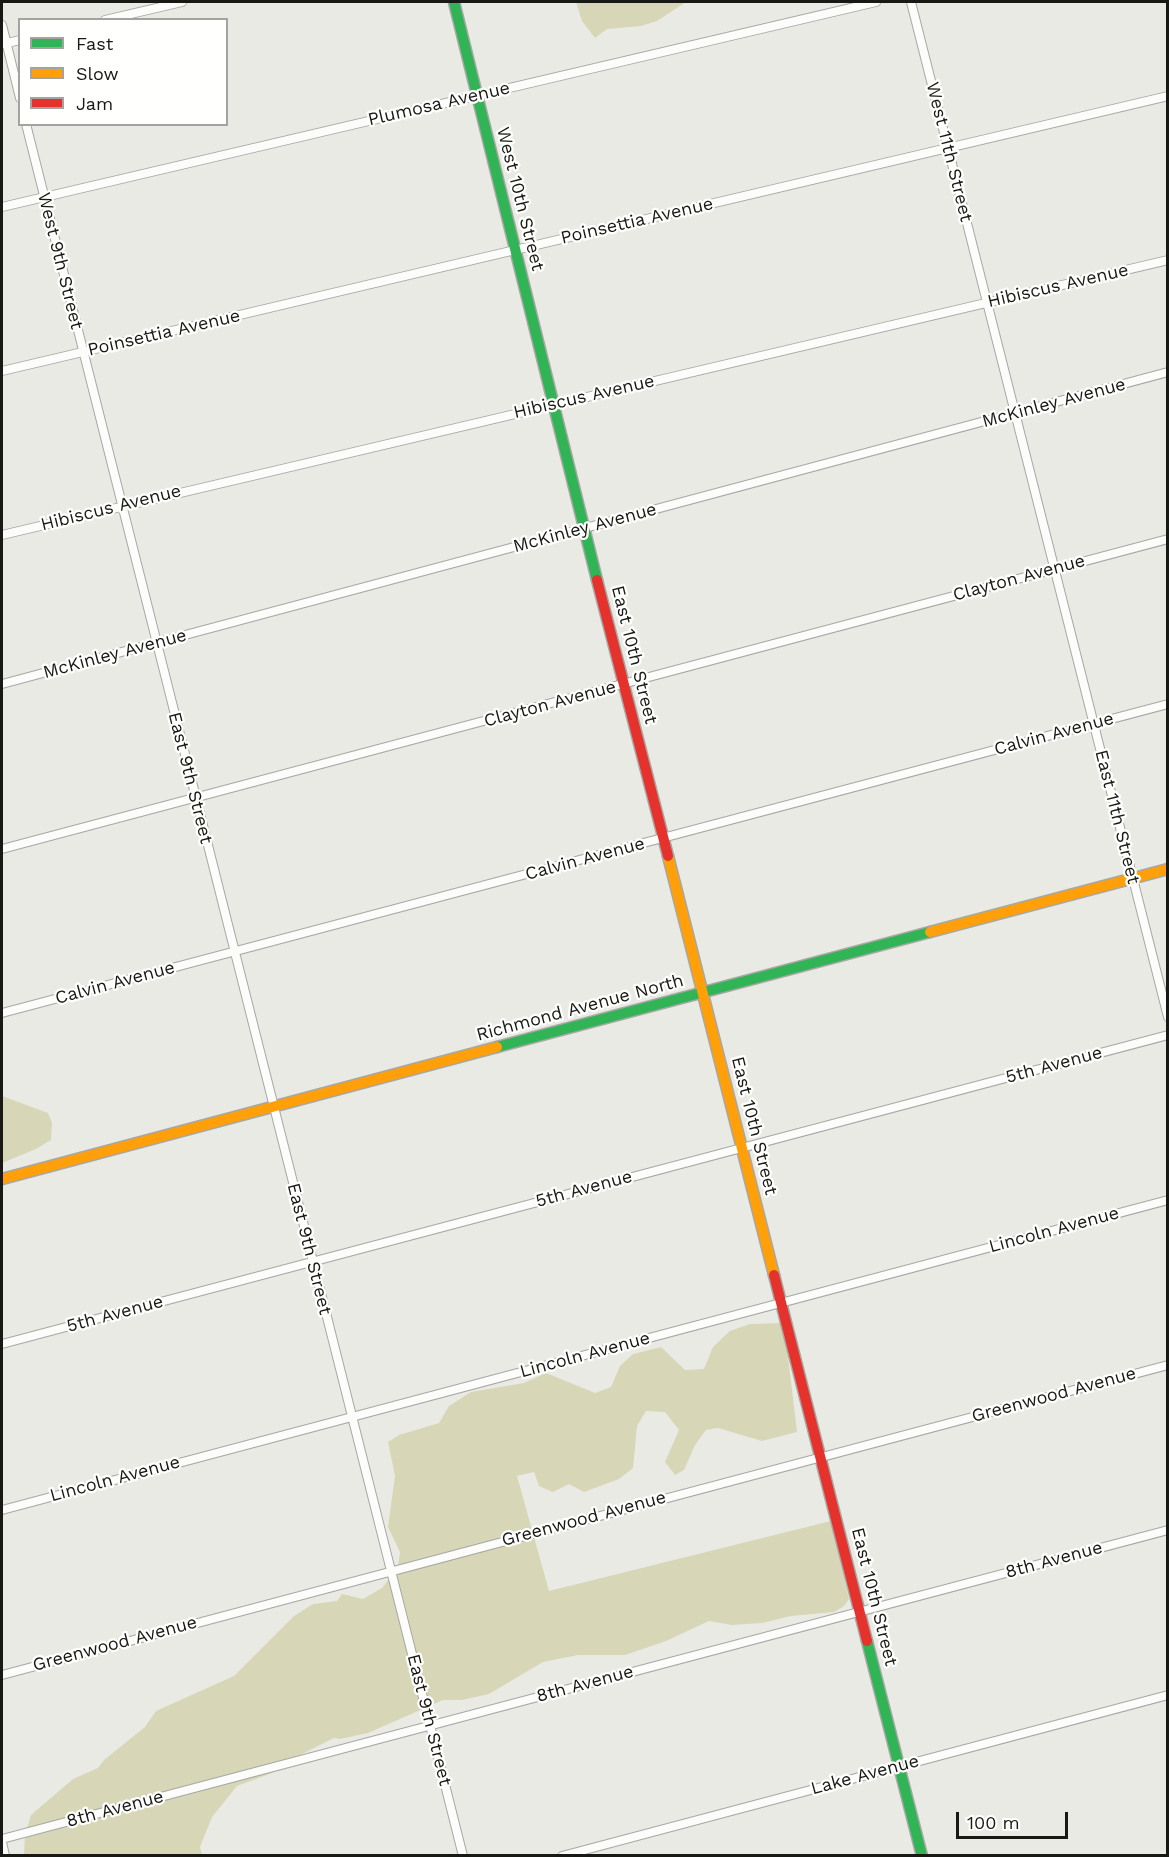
<!DOCTYPE html>
<html>
<head>
<meta charset="utf-8">
<style>
	body { margin:0 }
	#map { position:relative; width:1169px; height:1857px; overflow:hidden; background:#eaeae5; font-family:"Work Sans",sans-serif }
	canvas { display:block }
	.frame { position:absolute; inset:0; border:3px solid #181815; pointer-events:none }
	.legend { position:absolute; left:18px; top:18px; width:210px; height:108px; box-sizing:border-box; background:#fffffe; border:2px solid #a3a3a1; margin:0; padding:8px 10px; list-style:none; font-size:18px; color:#181815 }
	.legend li { display:flex; align-items:center; gap:12px; height:30px }
	.legend b { width:30px; border:2px solid #a3a3a1 }
	.scale { position:absolute; left:956px; top:1812px; width:112px; height:27px; box-sizing:border-box; border:3px solid #181815; border-top:0; padding-left:8px; font-size:18px; line-height:21px; white-space:nowrap; color:#181815; -webkit-text-stroke:4px #fffffe; paint-order:stroke }
</style>
</head>
<body>
<div id="map">
<canvas width="1169" height="1857"></canvas>
<div class="frame"></div>
<ul class="legend">
<li><b style="height:8px;background:#30b455"></b>Fast</li>
<li><b style="height:8px;background:#ff9f0a"></b>Slow</li>
<li><b style="height:8px;background:#e5322d"></b>Jam</li>
</ul>
<div class="scale">100 m</div>
</div>
<script>
const c = document.querySelector('canvas').getContext('2d');
c.lineJoin = 'round';
function fillPath(path, color) {
  c.fillStyle = color;
  c.fill(path, 'evenodd');
}
function shape(rows) {
  const path = new Path2D();
  for (const r of rows) {
    path.moveTo(r[0], r[1]);
    for (let i = 2; i < r.length; i += 2) path.lineTo(r[i], r[i + 1]);
  }
  return path;
}
function strokePath(path, color, width, dash) {
  c.strokeStyle = color;
  c.lineWidth = width;
  c.lineCap = dash ? 'butt' : 'round';
  c.setLineDash(dash || []);
  c.stroke(path);
}
function write(font, color, halo, rows, align = 'center') {
  c.font = font + ' "Work Sans",sans-serif';
  c.lineWidth = 4.5;
  c.setLineDash([]);
  c.textBaseline = 'middle';
  c.strokeStyle = halo;
  c.fillStyle = color;
  for (const [text, x, y, turn = 0] of rows) {
    c.save();
    c.translate(x, y);
    c.rotate((+turn || 0) * Math.PI / 180);
    c.textAlign = isNaN(turn) ? turn : align;
    if (halo) c.strokeText(text, 0, 0);
    c.fillText(text, 0, 0);
    c.restore();
  }
}
const green = shape([
	[576,2,686,2,657,21,641,26,607,29,595,38,582,21],
	[2,1096,48,1113,52,1123,51,1140,36,1149,2,1163],
	[784,1323,797,1432,762,1441,718,1428,706,1430,695,1445,684,1470,675,1475,665,1462,679,1430,665,1412,646,1411,637,1426,633,1468,619,1479,584,1492,569,1484,553,1492,539,1486,534,1472,517,1476,549,1591,831,1521,849,1599,844,1606,834,1612,791,1616,762,1623,732,1625,709,1621,666,1641,625,1655,578,1655,543,1662,489,1694,462,1700,443,1700,368,1733,340,1739,334,1738,294,1758,272,1773,237,1786,212,1817,200,1847,202,1855,24,1856,25,1835,31,1815,73,1779,98,1768,104,1760,145,1727,156,1711,234,1676,294,1616,313,1604,337,1601,342,1594,363,1599,382,1588,398,1567,400,1552,388,1527,395,1476,388,1442,399,1435,439,1423,449,1406,471,1392,524,1383,546,1373,595,1393,611,1387,620,1366,633,1354,661,1347,685,1370,704,1369,713,1347,730,1331,750,1324]
]);
const street = shape([
	[911,2,1168,1017],
	[105,20,182,2],
	[2,25,20,98],
	[3,44,20,40],
	[26,124,463,1856],
	[2,207,876,2],
	[2,371,1168,96],
	[2,535,1168,260],
	[2,684,1168,372],
	[2,849,1168,539],
	[2,1013,1168,704],
	[2,1344,1168,1035],
	[2,1510,1168,1200],
	[2,1675,1168,1365],
	[2,1839,1168,1530],
	[2,1842,5,1856],
	[562,1856,1168,1695]
]);
const fast = shape([
	[454,2,597,580],
	[497,1047,930,932],
	[867,1641,922,1856]
]);
const slow = shape([
	[668,856,774,1275],
	[930,932,1168,869],
	[2,1179,497,1047]
]);
const jam = shape([
	[597,580,668,856],
	[774,1275,867,1641]
]);
const streetNames = [
	["Plumosa Avenue",439,104,-13],
	["West 11th Street",949,152,76],
	["West 10th Street",520,199,76],
	["Poinsettia Avenue",637,221,-13],
	["West 9th Street",60,261,76],
	["Hibiscus Avenue",1058,286,-13],
	["Poinsettia Avenue",164,333,-13],
	["Hibiscus Avenue",584,397,-13],
	["McKinley Avenue",1054,403,-15],
	["Hibiscus Avenue",111,508,-14],
	["McKinley Avenue",585,528,-15],
	["Clayton Avenue",1019,578,-15],
	["McKinley Avenue",115,654,-15],
	["East 10th Street",634,655,76],
	["Clayton Avenue",550,704,-15],
	["Calvin Avenue",1054,734,-15],
	["East 9th Street",190,778,76],
	["East 11th Street",1117,817,76],
	["Calvin Avenue",585,859,-15],
	["Calvin Avenue",115,983,-15],
	["Richmond Avenue North",580,1008,-15],
	["5th Avenue",1054,1065,-15],
	["East 10th Street",754,1126,76],
	["5th Avenue",584,1189,-15],
	["Lincoln Avenue",1054,1230,-15],
	["East 9th Street",309,1249,76],
	["5th Avenue",115,1314,-15],
	["Lincoln Avenue",585,1355,-15],
	["Greenwood Avenue",1054,1395,-15],
	["Lincoln Avenue",115,1479,-15],
	["Greenwood Avenue",584,1519,-15],
	["8th Avenue",1054,1560,-15],
	["East 10th Street",874,1597,76],
	["Greenwood Avenue",115,1644,-15],
	["8th Avenue",585,1684,-15],
	["East 9th Street",429,1720,76],
	["Lake Avenue",865,1775,-15],
	["8th Avenue",115,1809,-15]
];
fillPath(green, '#d7d6b7');
strokePath(street, '#a7a7a4', 10);
strokePath(fast, '#a7a7a4', 13);
strokePath(slow, '#a7a7a4', 13);
strokePath(jam, '#a7a7a4', 13);
strokePath(street, '#fcfcfb', 8);
strokePath(fast, '#30b455', 10);
strokePath(slow, '#ff9f0a', 10);
strokePath(jam, '#e5322d', 10);
write('18px', '#181815', '#fffffe', streetNames);
</script>
</body>
</html>
